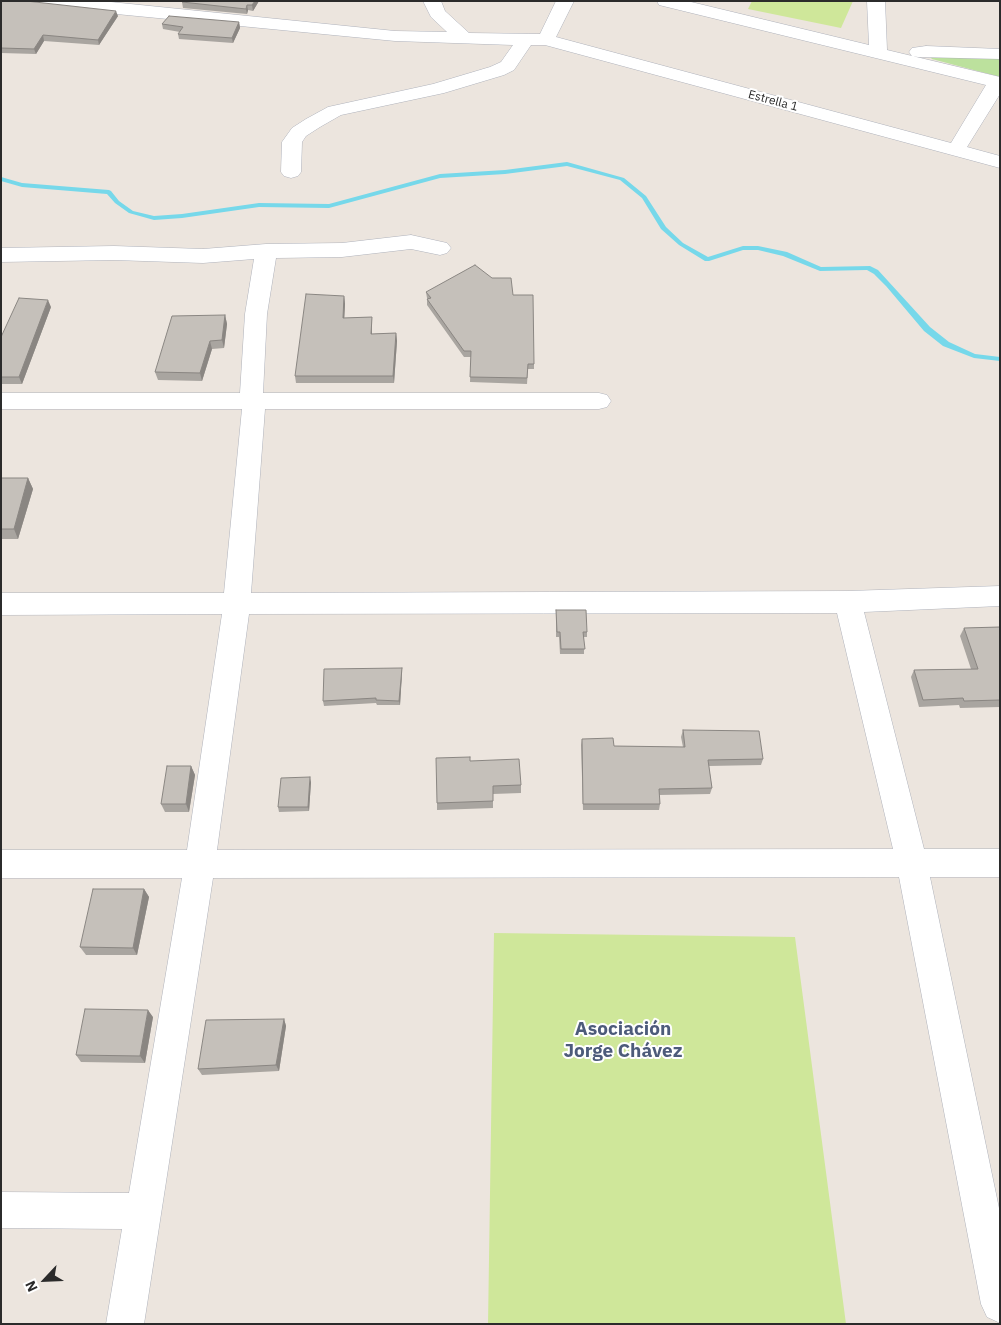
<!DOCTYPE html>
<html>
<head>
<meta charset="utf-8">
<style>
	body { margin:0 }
	#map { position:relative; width:1001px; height:1325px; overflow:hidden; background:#ece5de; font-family:"IBM Plex Sans",sans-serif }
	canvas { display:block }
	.frame { position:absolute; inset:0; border:2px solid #2b2b2b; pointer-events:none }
	.north { position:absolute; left:20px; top:1255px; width:50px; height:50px; -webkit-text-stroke:4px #fff; paint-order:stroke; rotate:245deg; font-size:14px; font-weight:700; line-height:20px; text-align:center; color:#2b2b2b }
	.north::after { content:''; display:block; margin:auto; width:18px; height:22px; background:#2b2b2b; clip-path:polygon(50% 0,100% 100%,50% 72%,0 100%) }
</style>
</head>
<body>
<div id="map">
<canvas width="1001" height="1325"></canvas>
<div class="frame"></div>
<div class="north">N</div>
</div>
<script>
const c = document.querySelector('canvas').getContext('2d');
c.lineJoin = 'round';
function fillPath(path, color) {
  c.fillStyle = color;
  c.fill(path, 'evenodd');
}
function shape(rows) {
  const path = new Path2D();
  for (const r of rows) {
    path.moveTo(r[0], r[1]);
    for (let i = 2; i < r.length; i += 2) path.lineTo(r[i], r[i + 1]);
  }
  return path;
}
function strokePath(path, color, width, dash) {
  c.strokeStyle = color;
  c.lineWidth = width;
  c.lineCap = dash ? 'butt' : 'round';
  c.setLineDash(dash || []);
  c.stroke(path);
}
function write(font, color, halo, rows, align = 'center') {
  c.font = font + ' "IBM Plex Sans",sans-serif';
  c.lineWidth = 4;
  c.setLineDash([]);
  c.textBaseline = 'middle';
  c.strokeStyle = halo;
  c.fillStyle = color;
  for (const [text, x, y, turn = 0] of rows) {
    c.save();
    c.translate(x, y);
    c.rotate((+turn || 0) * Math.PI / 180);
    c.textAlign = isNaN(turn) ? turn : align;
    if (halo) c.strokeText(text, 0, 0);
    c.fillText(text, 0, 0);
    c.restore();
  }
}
const green = shape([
	[929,56,1000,58,1000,77,932,59]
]);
const pitch = shape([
	[752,1,853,1,841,28,748,9],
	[494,933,795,937,846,1324,488,1324]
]);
const stream = shape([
	[567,162,624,178,646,196,666,227,683,243,708,257,743,246,758,246,787,252,821,267,870,266,878,270,930,327,949,342,975,354,1000,357,1000,361,974,358,943,346,924,331,886,286,874,274,867,270,820,271,783,256,758,250,743,250,709,261,705,261,679,245,661,229,642,198,620,180,567,166,505,174,440,178,329,208,259,207,182,218,154,220,129,213,115,203,107,194,22,187,1,181,1,177,22,183,109,190,111,191,119,201,133,211,154,216,182,214,259,203,329,204,440,174,505,170,567,162]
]);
const minor = shape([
	[26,1,101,1,395,31,447,32,431,17,423,1,441,1,445,11,469,33,540,34,556,1,574,1,556,37,951,143,986,85,659,5,657,1,687,1,869,45,867,1,885,1,887,50,1000,77,1000,94,967,147,1000,156,1000,168,545,45,531,45,514,70,504,75,444,93,341,115,320,127,306,136,302,142,301,172,298,176,291,178,284,176,281,172,282,142,292,128,306,119,328,107,433,84,490,67,501,62,513,45,395,41,34,6,28,5,26,1],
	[926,46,1000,49,1000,59,918,57,912,56,909,52,912,48,926,46],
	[411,235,447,243,451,248,447,253,440,255,411,249,342,257,276,258,267,314,263,393,599,393,607,395,611,401,607,407,599,409,265,409,251,593,848,591,1000,586,1000,606,864,612,924,849,1000,849,1000,877,930,877,1000,1213,1000,1323,987,1317,981,1304,899,877,213,878,144,1324,106,1324,122,1229,1,1228,1,1192,129,1193,182,878,1,878,1,850,187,850,222,614,1,615,1,593,224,593,242,409,1,409,1,393,240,393,245,314,254,259,203,263,114,260,1,262,1,248,114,246,203,249,266,244,342,243,411,235],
	[837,613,893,849,217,850,249,614,837,613]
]);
const wall = shape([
	[1,1,118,16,99,45,44,41,36,54,1,53],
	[259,1,253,11,248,10,247,14,183,8,182,2],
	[239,22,240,28,233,43,179,39,178,34,180,32,163,29,162,24],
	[426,292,513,295,534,364,534,369,528,369,527,384,470,382,471,357,464,357,427,305,427,299,428,299,427,298],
	[344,296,345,304,344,318,372,317,372,334,396,333,397,341,394,383,296,383,295,376],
	[51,307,22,384,1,384,1,337],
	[225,315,227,324,224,348,212,349,202,381,158,380,155,372],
	[1,478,28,478,33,489,18,539,1,539],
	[556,610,587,632,587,637,584,637,584,654,560,654,559,637,556,637],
	[1000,627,1000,707,960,708,959,705,919,707,911,677,914,670,971,669,960,636,964,628],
	[402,668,402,673,400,705,377,705,376,703,324,706,323,701],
	[683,730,763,759,761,765,709,766,712,788,710,794,659,795,660,804,659,810,583,810,581,745,582,739,614,746,683,747,681,737],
	[470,761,521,785,521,793,493,794,493,808,437,810,437,803],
	[191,766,195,775,189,812,165,812,161,804],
	[311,782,309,811,279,812,278,807],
	[144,889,149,897,137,955,86,955,80,947],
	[153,1017,145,1063,81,1062,76,1055],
	[284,1019,286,1026,279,1071,202,1075,198,1069]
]);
const shadedWall = shape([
	[255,1,259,1,253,11,252,5],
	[247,5,248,10,247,14,246,9],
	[116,11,118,16,99,45,98,40],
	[239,22,240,28,233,43,232,38],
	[43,35,44,41,36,54,34,49],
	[344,296,345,304,344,325,343,318],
	[48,300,51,307,22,384,19,377],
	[225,315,227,324,224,348,222,340],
	[372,317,372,342,371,334],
	[396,333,397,341,394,383,393,376],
	[210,341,212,349,202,381,200,373],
	[28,478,33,489,18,539,14,529],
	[402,668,402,673,400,705,399,701],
	[191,766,195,775,189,812,186,804],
	[310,777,311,782,309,811,308,807],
	[144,889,149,897,137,955,133,948],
	[148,1010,153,1017,145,1063,140,1056],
	[284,1019,286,1026,279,1071,276,1065]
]);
const building = shape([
	[1,1,26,1,116,11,98,40,43,35,34,49,1,48,1,1],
	[183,1,255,1,252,5,247,5,246,9,182,2,183,1],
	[169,16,239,22,232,38,178,34,183,27,162,24,169,16],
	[475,265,492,278,511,278,513,295,533,295,534,364,528,364,527,378,470,377,471,351,464,351,427,299,431,298,426,292,475,265],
	[306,294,344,296,343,318,372,317,371,334,396,333,393,376,295,376,306,294],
	[19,298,48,300,19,377,1,377,1,337,19,298],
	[225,315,222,340,210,341,200,373,155,372,172,316,225,315],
	[1,478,28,478,14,529,1,529,1,478],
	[556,610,586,610,587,632,583,632,585,649,561,649,560,632,557,632,556,610],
	[1000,627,1000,700,964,701,963,698,923,700,914,670,978,669,964,628,1000,627],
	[402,668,399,701,376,700,376,698,323,701,324,669,402,668],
	[683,730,759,731,763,759,708,760,712,788,659,789,660,804,583,804,582,739,613,738,614,746,685,747,683,730],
	[470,757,470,761,519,759,521,785,493,786,493,801,437,803,436,758,470,757],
	[167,766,191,766,186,804,161,804,167,766],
	[310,777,308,807,278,807,281,778,310,777],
	[93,889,144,889,133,948,80,947,93,889],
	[85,1009,148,1010,140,1056,76,1055,85,1009],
	[284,1019,276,1065,198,1069,206,1020,284,1019]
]);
const farStreetnames = [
	["Estrella 1",773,101,15]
];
const nearNeighbourhoodnames = [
	["Asociación",623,1030],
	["Jorge Chávez",623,1052]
];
fillPath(green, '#bce19d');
fillPath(pitch, '#cfe79a');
fillPath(stream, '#76d8ea');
strokePath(minor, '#afb2bb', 1);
fillPath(minor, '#fff');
fillPath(wall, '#a9a5a0');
fillPath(shadedWall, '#8a8682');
fillPath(building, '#c5c0ba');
strokePath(building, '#8a8682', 1);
write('12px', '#2b2b2b', '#fff', farStreetnames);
write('bold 19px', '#4d5b7a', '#fff', nearNeighbourhoodnames);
</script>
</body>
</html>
